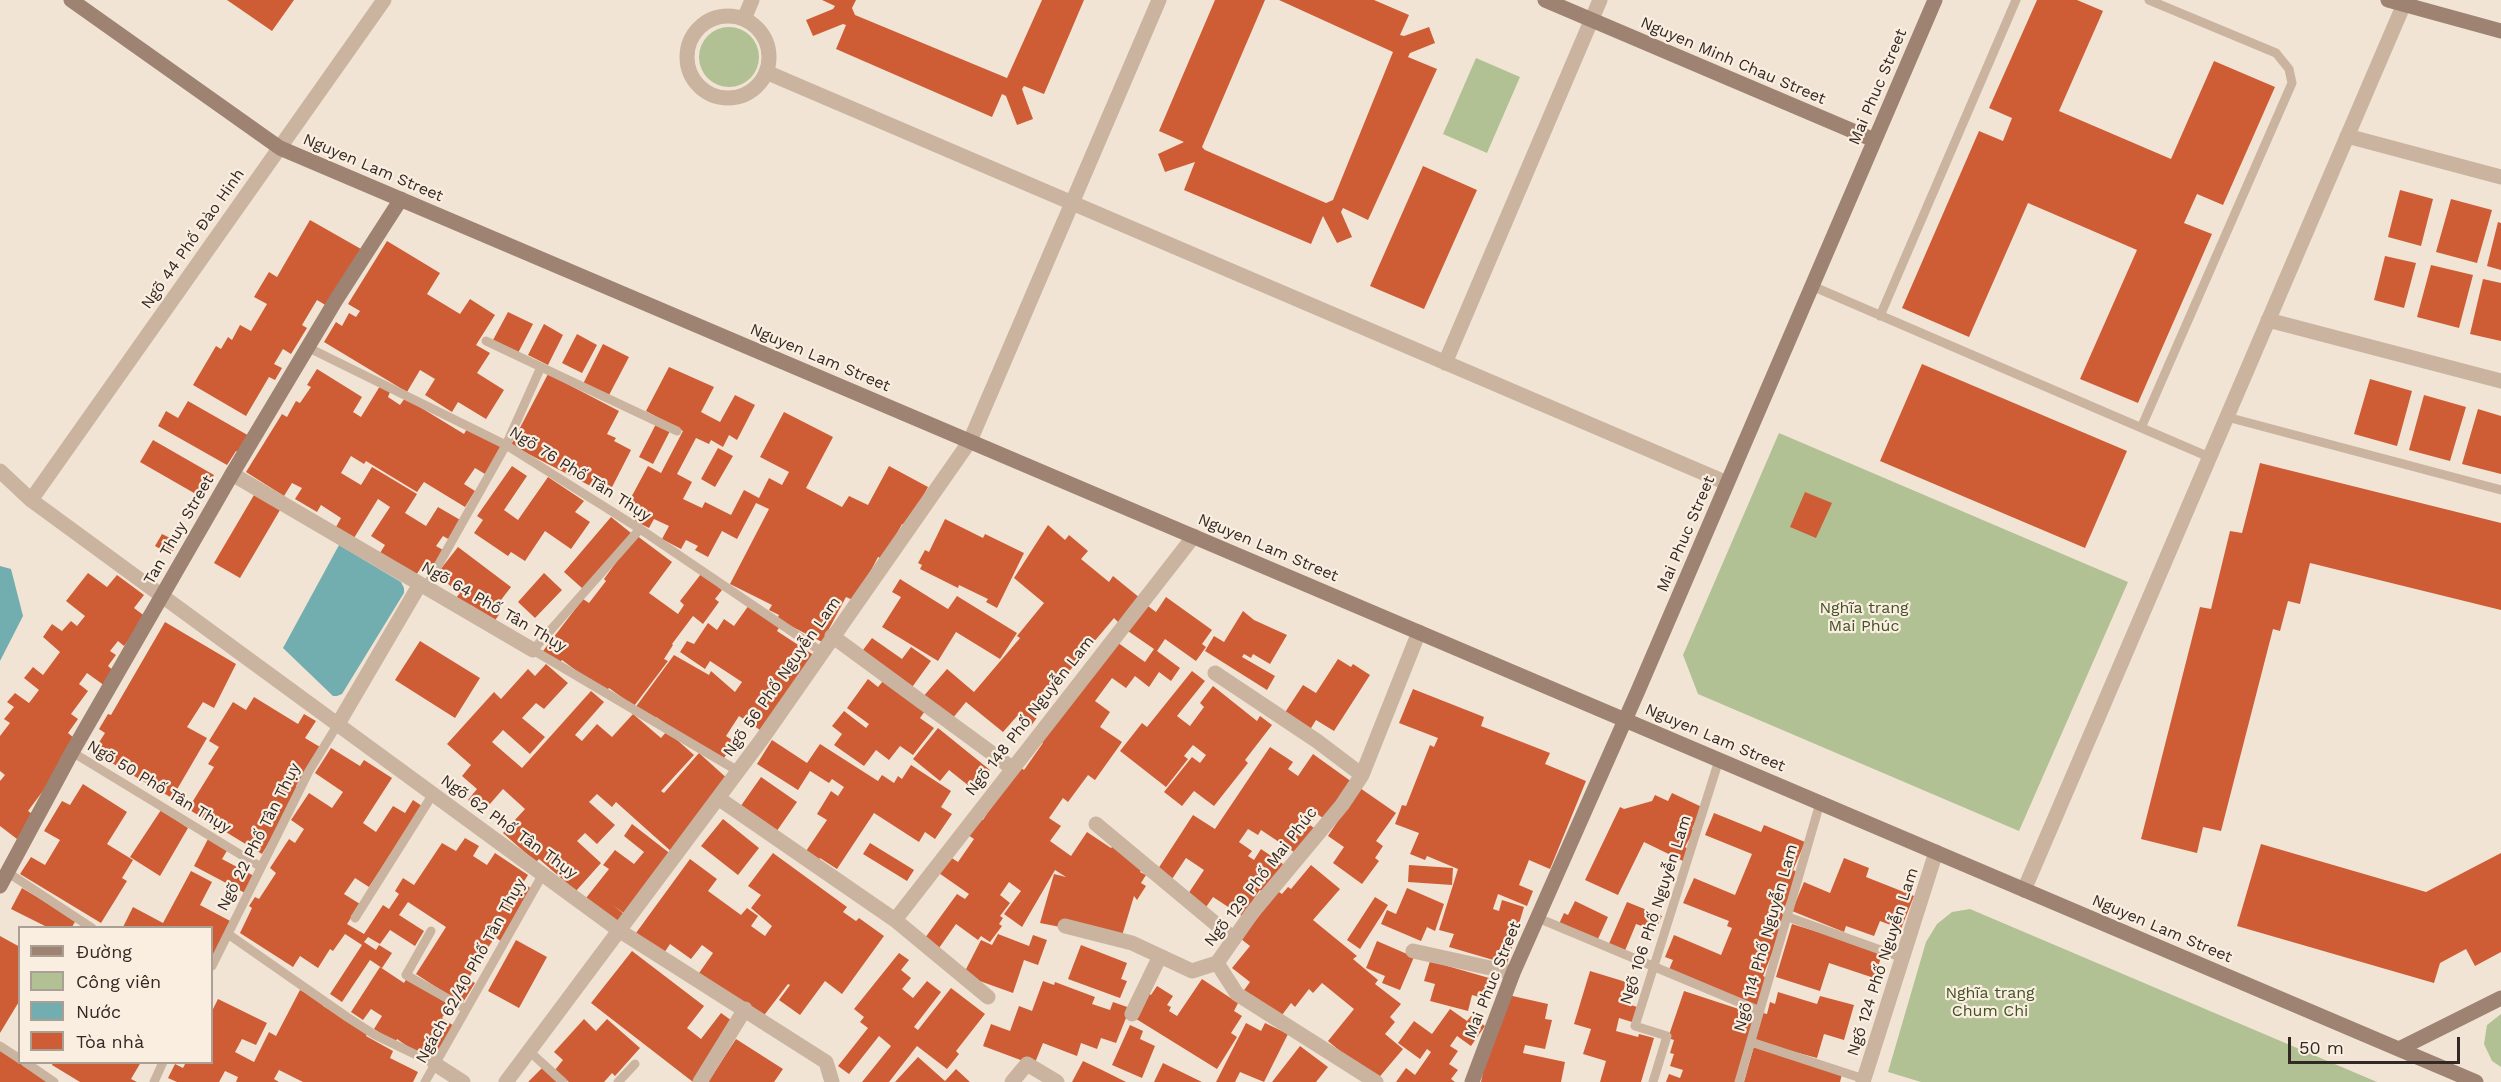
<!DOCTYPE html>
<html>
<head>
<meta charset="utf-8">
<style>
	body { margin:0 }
	#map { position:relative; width:2501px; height:1082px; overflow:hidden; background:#f2e4d4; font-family:"Work Sans",sans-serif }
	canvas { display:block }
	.legend { position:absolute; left:18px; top:926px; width:195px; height:138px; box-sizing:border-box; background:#faeee0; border:2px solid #aa9f95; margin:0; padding:8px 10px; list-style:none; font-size:18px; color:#332924 }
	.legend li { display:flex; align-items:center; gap:12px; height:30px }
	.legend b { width:30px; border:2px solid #aa9f95 }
	.scale { position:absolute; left:2288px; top:1037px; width:172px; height:27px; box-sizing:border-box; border:3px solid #332924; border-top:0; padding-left:8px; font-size:18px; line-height:21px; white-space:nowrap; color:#332924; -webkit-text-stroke:4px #faeee0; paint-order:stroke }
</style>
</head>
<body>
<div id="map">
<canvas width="2501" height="1082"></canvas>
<ul class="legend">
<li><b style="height:8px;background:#9e8272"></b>Đường</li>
<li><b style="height:16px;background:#b1c194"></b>Công viên</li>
<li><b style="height:16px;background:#72adb0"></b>Nước</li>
<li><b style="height:16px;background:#ce5d36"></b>Tòa nhà</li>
</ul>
<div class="scale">50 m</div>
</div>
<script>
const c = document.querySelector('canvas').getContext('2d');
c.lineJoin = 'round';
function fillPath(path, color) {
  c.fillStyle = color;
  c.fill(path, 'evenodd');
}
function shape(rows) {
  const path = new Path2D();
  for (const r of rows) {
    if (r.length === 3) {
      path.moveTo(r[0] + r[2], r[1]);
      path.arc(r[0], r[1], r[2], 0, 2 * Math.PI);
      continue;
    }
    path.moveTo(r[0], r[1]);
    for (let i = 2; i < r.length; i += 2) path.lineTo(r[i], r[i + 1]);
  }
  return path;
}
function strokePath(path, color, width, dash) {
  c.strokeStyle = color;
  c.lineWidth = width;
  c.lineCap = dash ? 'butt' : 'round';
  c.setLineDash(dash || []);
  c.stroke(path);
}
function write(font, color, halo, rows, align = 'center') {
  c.font = font + ' "Work Sans",sans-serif';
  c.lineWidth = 4.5;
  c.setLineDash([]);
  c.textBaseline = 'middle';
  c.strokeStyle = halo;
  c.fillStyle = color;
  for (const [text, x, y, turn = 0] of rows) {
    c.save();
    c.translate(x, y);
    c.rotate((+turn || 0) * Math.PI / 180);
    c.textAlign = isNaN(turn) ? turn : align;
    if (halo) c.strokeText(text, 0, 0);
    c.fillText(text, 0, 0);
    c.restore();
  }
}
const green = shape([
	[729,57,30],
	[1476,58,1520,77,1487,153,1443,134],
	[1779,433,2128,582,2019,831,1698,694,1683,655],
	[1970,909,2377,1082,1921,1082,1888,1072,1926,942,1937,924,1952,912],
	[2501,1014,2501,1067,2492,1061,2484,1044,2487,1025]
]);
const water = shape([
	[339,545,401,582,404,588,404,593,342,694,337,696,333,696,283,648],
	[0,566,11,569,23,616,0,661]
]);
const building = shape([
	[227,0,294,0,272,31],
	[822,0,856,0,852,8,855,15,1007,78,1042,0,1084,0,1044,94,1024,86,1022,89,1033,119,1017,125,1006,96,1002,94,992,117,836,49,846,25,843,24,813,36,806,20,833,9,835,6],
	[1215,0,1265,0,1202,147,1205,150,1326,203,1333,200,1393,52,1279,0,1374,0,1409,15,1400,35,1404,36,1429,27,1435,43,1410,53,1408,57,1437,69,1368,220,1343,208,1341,212,1352,237,1337,243,1323,216,1311,244,1184,190,1195,162,1165,172,1158,154,1184,142,1159,131],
	[2037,0,2077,0,2103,11,2059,111,2171,159,2214,61,2275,87,2223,205,2197,194,2184,223,2212,234,2138,403,2080,379,2137,250,2028,203,1969,337,1902,308,1979,131,2003,141,2012,118,1989,108],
	[1423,166,1477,190,1424,309,1370,286],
	[2400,190,2433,199,2421,246,2388,237],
	[2451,199,2492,210,2477,263,2436,252],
	[310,220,361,249,327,306,317,300,302,325,307,328,291,354,283,349,274,364,282,368,275,380,269,377,246,416,193,385,216,346,221,349,228,337,232,340,240,325,251,331,267,304,254,297,269,272,277,277],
	[2498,222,2501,223,2501,270,2487,266],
	[387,241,440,273,427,294,460,314,470,299,495,315,476,345,490,353,477,373,504,390,486,419,458,402,452,412,425,395,435,379,420,370,407,392,324,342,336,322,342,326,349,313,356,317,360,311,348,304],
	[2385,256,2416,263,2404,308,2374,300],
	[2431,265,2473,275,2459,328,2417,317],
	[2483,279,2501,283,2501,341,2470,334],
	[508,312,533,324,518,353,493,340],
	[544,324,563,335,548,365,528,355],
	[577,334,597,345,582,373,562,363],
	[603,344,629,357,608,397,583,384],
	[1922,364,2127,451,2085,548,1880,461],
	[669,367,714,387,701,412,720,422,735,395,755,405,737,440,729,435,723,447,711,440,709,444,696,438,677,474,692,482,683,499,702,508,705,502,731,515,744,490,759,498,769,478,782,485,789,472,760,457,784,412,833,437,806,488,842,507,849,496,868,505,889,466,928,487,907,526,902,524,883,559,878,557,855,601,846,597,822,642,777,619,779,615,769,610,772,605,730,584,769,509,756,503,737,539,722,531,708,557,695,550,698,546,686,540,681,549,662,539,669,526,654,519,649,528,635,521,640,512,627,505,648,466,661,473,683,431,646,411],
	[317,369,362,397,353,412,361,417,380,386,390,392,388,397,400,405,405,398,464,434,468,427,502,447,485,474,475,468,464,484,475,491,465,507,424,482,417,492,366,461,364,464,351,456,341,473,361,485,372,467,417,494,405,513,426,526,438,507,462,521,450,540,443,536,436,546,443,550,431,570,423,565,416,575,380,553,385,545,371,536,390,507,378,499,354,538,336,527,341,518,321,505,317,512,295,499,302,488,292,483,284,496,246,472,282,414,287,417,296,401,300,403,311,387,307,385],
	[548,374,619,411,607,434,616,438,614,441,631,450,608,495,511,445],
	[2370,379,2412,391,2397,446,2354,434],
	[2424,395,2466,407,2450,461,2409,450],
	[188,401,251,437,241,453,236,451,227,465,158,426,166,411,178,418],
	[2478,409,2501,416,2501,474,2462,464],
	[656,424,670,431,653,464,639,457],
	[153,440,214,475,201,497,140,462],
	[718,448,733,456,715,487,701,479],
	[2260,463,2501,523,2501,610,2310,563,2300,604,2288,601,2280,631,2273,629,2221,831,2203,827,2197,853,2141,839,2200,607,2211,609,2230,531,2242,533],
	[512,466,527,476,504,510,518,520,548,477,584,501,575,512,590,522,571,549,545,531,525,561,511,552,508,556,474,533,483,520,477,516],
	[1805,492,1832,503,1816,538,1790,527],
	[254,495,280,510,240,578,214,563],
	[611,517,631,533,583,589,564,572],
	[945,519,983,538,985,534,1024,553,997,608,986,602,988,599,959,585,958,588,920,569,922,565,918,563,925,550,929,552],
	[1048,525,1065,540,1069,535,1088,551,1081,559,1109,582,1113,576,1140,598,1119,623,1114,618,1045,700,1041,697,1031,710,1038,716,1031,726,1018,715,1003,732,966,702,952,719,922,698,947,669,974,692,1020,638,1017,636,1044,603,1014,578],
	[162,534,178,542,171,555,155,546],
	[636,535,672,562,649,593,678,614,684,605,680,601,701,574,722,590,715,599,719,602,703,624,693,616,672,644,673,645,664,659,668,661,634,706,609,688,605,692,562,660,559,663,543,651,583,599,589,603,606,581,604,579],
	[458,547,511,587,494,609,500,613,494,622,471,605,468,609,455,599,460,593,436,575],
	[88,573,107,587,117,575,144,595,134,608,146,617,124,646,118,641,110,651,116,655,108,666,115,672,105,686,87,673,79,684,88,691,71,714,78,719,68,733,74,738,63,764,28,811,35,816,17,839,0,826,0,781,5,775,0,771,0,736,10,723,4,719,14,707,7,702,15,693,29,703,39,690,24,678,33,667,43,675,60,652,43,637,52,624,62,631,71,621,77,626,85,616,66,601],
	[544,573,562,590,535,618,518,602],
	[900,579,948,609,957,596,1017,633,1000,659,956,632,938,661,882,627,901,597,892,592],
	[1166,597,1212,630,1202,644,1206,647,1196,661,1165,639,1157,651,1180,668,1171,681,1159,672,1149,687,1135,676,1126,688,1112,678,1095,701,1110,712,1100,727,1122,742,1095,780,1088,775,1068,802,1063,798,1049,818,1061,826,1050,841,1071,856,1087,832,1111,848,1114,845,1142,869,1140,872,1146,875,1141,883,1146,886,1137,900,1134,896,1121,939,1040,923,1054,874,1066,877,1055,870,1022,927,1004,914,1021,891,1009,882,1000,895,1010,903,1000,916,1003,918,999,924,1002,926,990,942,981,936,978,940,956,924,939,948,925,938,957,894,965,899,969,894,936,871,947,855,958,862,974,839,965,833,977,816,983,820,1017,765,1024,770,1043,743,1037,739,1114,640,1145,662,1154,649,1125,629,1144,603,1156,612],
	[749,605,780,626,777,631,815,656,763,732,739,716,726,736,735,742,722,761,656,717,654,721,635,708,674,655,709,675,711,671,735,692,742,682,710,661,705,669,680,652,687,641,694,644,708,623,717,630,724,619,734,626],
	[1243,611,1254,620,1287,635,1270,664,1253,654,1251,658,1244,654,1242,657,1275,676,1267,690,1205,651,1214,636,1224,642],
	[165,622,236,664,214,708,203,702,187,727,207,738,172,798,93,752,105,733,99,729,108,714,111,715],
	[872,638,902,659,911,647,931,661,910,690,860,654],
	[420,641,480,678,455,718,395,680],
	[1338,659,1351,667,1353,664,1370,675,1334,731,1316,720,1308,733,1282,717,1303,685,1316,693],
	[546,664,568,683,544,709,536,703,522,718,545,737,530,754,503,730,492,742,522,768,591,691,604,702,575,735,582,741,597,724,612,737,633,714,661,738,667,731,694,755,661,791,664,793,699,753,730,781,673,853,616,802,612,807,597,794,589,802,615,825,597,844,585,833,577,841,601,863,576,891,539,859,536,862,503,833,525,809,503,789,482,813,468,800,477,789,462,776,471,765,447,744,494,692,501,699,528,669,535,676],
	[1192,671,1205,681,1177,716,1190,726,1204,707,1200,703,1213,686,1257,721,1260,716,1272,725,1245,760,1248,763,1214,806,1194,791,1182,806,1164,792,1192,757,1200,763,1206,755,1193,745,1184,756,1188,759,1166,787,1120,751,1142,723,1147,727],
	[868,679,878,687,883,681,925,711,920,718,934,728,913,755,900,746,889,760,876,750,864,766,834,745,842,734,832,726,844,711,866,728,869,724,847,708],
	[1413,689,1484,717,1481,726,1550,753,1545,764,1586,781,1550,869,1529,860,1519,885,1533,891,1527,906,1498,894,1493,909,1499,911,1502,900,1524,907,1507,964,1449,947,1454,934,1439,930,1458,869,1427,856,1425,860,1410,854,1419,833,1395,824,1402,805,1406,806,1430,745,1434,747,1438,738,1399,723],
	[254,697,298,724,304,714,316,721,305,738,320,747,296,786,299,788,287,812,262,854,188,809,214,767,208,764,219,747,209,741,233,702,246,710],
	[938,728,990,770,974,790,949,770,940,781,913,759],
	[772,740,807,763,820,744,878,781,882,775,894,783,898,776,902,779,911,765,951,791,941,807,952,814,935,839,925,832,919,842,874,813,837,869,820,858,817,863,804,854,827,820,817,814,831,791,838,796,844,787,832,779,829,783,810,771,798,790,757,764],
	[1270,747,1293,762,1288,769,1298,776,1313,754,1352,782,1326,820,1317,814,1310,825,1314,828,1297,854,1261,830,1258,835,1248,829,1239,842,1252,851,1248,856,1254,860,1261,849,1283,864,1264,893,1260,890,1242,916,1213,897,1204,910,1186,897,1204,870,1186,858,1170,882,1156,872,1193,815,1215,829],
	[331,748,360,766,364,760,392,778,363,823,376,832,393,806,405,813,413,800,422,806,369,887,355,878,344,894,360,904,347,924,364,934,383,905,389,909,399,894,395,891,403,878,414,885,442,843,456,851,465,838,479,846,473,856,487,865,495,853,528,875,523,883,532,889,515,915,518,917,502,942,495,937,468,979,475,983,462,1004,416,974,446,927,408,902,399,915,424,931,415,946,390,930,380,944,368,937,364,942,376,950,379,945,392,953,382,968,370,960,342,1002,330,994,362,945,345,934,333,951,330,949,318,968,300,956,293,967,240,933,252,908,249,906,255,897,259,899,276,873,270,868,289,839,295,843,304,829,291,820,309,793,332,808,343,792,315,773],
	[761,777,797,802,774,835,738,810],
	[83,784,127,812,107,844,133,860,122,878,127,881,101,923,20,874,31,857,45,865,60,840,44,831,62,801,70,805],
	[1360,788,1396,813,1376,841,1383,846,1375,858,1379,861,1362,884,1333,863,1344,847,1328,836],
	[1672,793,1702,807,1692,829,1694,830,1685,847,1688,849,1683,861,1644,842,1618,895,1585,880,1620,807,1624,809,1652,801,1655,795,1668,801],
	[161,810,188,828,160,876,130,857],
	[1714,813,1761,832,1764,825,1805,842,1793,870,1799,873,1782,914,1787,916,1763,976,1769,979,1757,1008,1668,972,1673,960,1665,957,1674,935,1721,955,1732,928,1727,926,1729,921,1683,903,1694,878,1735,895,1752,854,1705,835],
	[723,819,759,848,738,875,701,846],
	[632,824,672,855,626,915,613,905,625,915,618,924,586,898,609,869,603,865,615,850,634,864,644,852,624,836],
	[208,839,228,849,222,859,254,876,245,893,194,866],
	[870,843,914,870,907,881,863,854],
	[2261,844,2426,892,2501,853,2501,952,2475,966,2466,949,2440,963,2434,983,2237,926],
	[773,853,847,907,843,912,856,921,859,918,884,936,842,994,825,981,800,1015,779,1000,790,985,788,984,762,1018,697,976,713,953,702,945,691,959,670,944,664,953,636,933,690,859,717,879,708,891,741,915,747,908,758,916,751,926,765,936,772,926,751,908,761,895,748,886],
	[1844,858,1869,868,1866,877,1914,896,1901,929,1880,921,1874,936,1846,926,1844,932,1792,911,1804,882,1830,893],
	[1311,865,1340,889,1313,920,1357,956,1353,959,1378,980,1375,984,1401,1004,1390,1017,1395,1022,1385,1034,1403,1049,1376,1081,1328,1041,1354,1009,1322,983,1313,993,1309,989,1295,1007,1291,1003,1279,1019,1242,993,1250,982,1232,968,1250,946,1241,939,1259,916,1256,914,1276,890,1282,894,1288,887,1291,889],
	[1409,865,1453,868,1452,885,1408,882],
	[191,871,212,882,200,905,232,922,212,960,212,927,123,927,133,907,163,923],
	[22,888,76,920,72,927,47,927,11,909],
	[1407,888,1444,904,1435,931,1427,927,1421,941,1381,924,1387,910,1396,914],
	[1375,897,1388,905,1360,949,1347,940],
	[1575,901,1608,917,1597,941,1559,924,1564,913,1568,915],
	[1627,902,1662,916,1655,931,1636,924,1624,953,1608,946],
	[1792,924,1883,952,1874,978,1829,963,1820,991,1776,977],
	[998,934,1029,946,1033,935,1047,940,1038,965,1024,960,1013,993,963,975,981,940,992,945],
	[0,936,20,947,20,1000,0,1033],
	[516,940,547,957,519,1008,488,991],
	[1377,941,1414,957,1400,990,1382,983,1385,976,1366,968],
	[1081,945,1127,963,1121,979,1127,981,1120,998,1068,979],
	[632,951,704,1006,687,1028,701,1039,721,1013,735,1023,693,1082,591,1003],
	[899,953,909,960,901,970,911,978,902,989,913,998,927,981,941,992,914,1027,918,1030,951,988,985,1014,956,1051,959,1054,947,1069,917,1046,889,1082,862,1082,891,1046,879,1036,849,1074,838,1066,868,1028,860,1022,864,1017,854,1009],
	[1430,961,1496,980,1491,1000,1472,995,1468,1011,1430,1001,1435,984,1424,981],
	[380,967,404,983,407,978,450,1005,442,1018,454,1026,433,1058,419,1050,417,1053,397,1039,395,1042,374,1029,382,1016,371,1009,363,1020,351,1012],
	[1590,971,1626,982,1620,1001,1637,1007,1632,1022,1619,1018,1616,1031,1638,1037,1639,1034,1654,1038,1641,1082,1600,1082,1606,1061,1583,1054,1591,1029,1574,1024],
	[1202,979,1238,1003,1234,1011,1242,1016,1231,1033,1237,1037,1217,1069,1133,1017,1145,991,1151,995,1157,986,1173,996,1167,1005,1171,1007,1169,1011,1177,1016],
	[1043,981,1054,985,1055,982,1095,997,1092,1004,1110,1010,1113,1002,1130,1008,1116,1043,1101,1038,1097,1049,1081,1043,1077,1056,1043,1043,1034,1065,983,1046,991,1024,1010,1031,1019,1006,1032,1011],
	[300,990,325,1002,323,1006,368,1031,366,1036,393,1051,390,1058,418,1072,413,1082,303,1082,279,1070,274,1079,279,1082,236,1082,238,1077,225,1071,219,1082,177,1082,168,1078,175,1064,183,1068,186,1062,212,1062,212,1011,218,999,267,1023,256,1045,242,1039,235,1052,254,1062,269,1032,276,1036],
	[1684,991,1757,1015,1735,1082,1666,1082,1669,1074,1680,1078,1683,1070,1670,1066,1674,1054,1670,1053,1674,1040,1668,1038],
	[1778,992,1817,1004,1820,996,1854,1005,1844,1040,1824,1034,1817,1058,1755,1041,1763,1013,1767,1014,1770,1002,1775,1004],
	[1508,995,1548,1004,1545,1019,1552,1020,1545,1049,1525,1045,1523,1053,1565,1062,1561,1082,1481,1082,1489,1045],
	[1450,1009,1467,1021,1471,1016,1485,1026,1471,1046,1457,1036,1450,1046,1458,1051,1449,1064,1458,1070,1451,1079,1455,1082,1396,1082,1406,1068,1415,1075,1431,1052,1427,1049,1420,1059,1398,1043,1414,1021,1432,1034],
	[584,1019,596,1031,607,1019,640,1048,615,1076,612,1073,604,1082,569,1082,555,1070,563,1060,554,1052],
	[1246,1023,1261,1031,1265,1023,1288,1034,1264,1082,1240,1072,1235,1082,1216,1082],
	[1130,1025,1143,1031,1140,1039,1155,1046,1142,1078,1112,1065],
	[736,1039,783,1069,774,1082,708,1082],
	[1300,1046,1328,1067,1316,1082,1272,1082],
	[1754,1046,1842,1074,1840,1082,1744,1082],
	[0,1048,22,1062,52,1082,0,1082],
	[918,1057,945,1081,956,1069,970,1082,895,1082],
	[1083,1061,1102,1070,1126,1082,1072,1082],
	[53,1062,141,1062,131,1079,137,1082,80,1082,52,1065],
	[1163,1063,1202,1082,1154,1082],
	[543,1067,558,1082,528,1082]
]);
const lane = shape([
	[1812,286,2209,457],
	[1880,316,2016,0],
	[486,341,541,367],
	[307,347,506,445,640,529,822,652],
	[2227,417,2501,490],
	[2141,428,2292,83,2289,69,2276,53,2149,0],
	[640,529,533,650,738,771],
	[426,587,506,445,541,367,677,431],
	[72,752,261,867],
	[7,872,92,928],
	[1788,917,1903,958],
	[355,918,433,794],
	[1538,918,1760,1011],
	[431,931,406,975,466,1009],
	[228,934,347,1017,375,1035,435,1064],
	[212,966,309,771,338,724],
	[1751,1042,1864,1079],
	[0,1046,20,1059],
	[529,1051,563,1082],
	[25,1062,54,1082],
	[154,1082,163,1062],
	[425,1082,543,874],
	[618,1082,635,1064],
	[1653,1082,1667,1036,1635,1026,1719,760],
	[1739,1082,1820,803]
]);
const street = shape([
	[728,57,41],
	[744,19,752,0],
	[766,72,1727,483],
	[2347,136,2501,177],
	[2268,320,2501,381],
	[1445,363,1600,0],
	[0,471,31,500,620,931,826,1062,832,1082],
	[232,474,533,650],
	[31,500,384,0],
	[832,636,1012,768],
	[1215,673,1317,741,1362,775],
	[338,724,420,584],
	[718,798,895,920,988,997],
	[1096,824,1234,939],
	[2024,890,2404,4],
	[895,920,1194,536],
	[1065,926,1132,943,1192,971,1217,963],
	[1413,951,1513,973],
	[1132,1014,1160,956],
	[435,1064,463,1082],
	[506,1082,762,739,970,441,1159,0],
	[700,1082,745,1009],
	[1012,1082,1027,1064,1057,1082],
	[1376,1082,1237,994,1217,963,1252,913,1342,805,1362,775,1419,632],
	[1863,1082,1936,852]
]);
const secondary = shape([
	[71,0,280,148,2476,1082],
	[1545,0,1874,140],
	[2388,0,2501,31],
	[0,886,72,752,232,474,336,300,401,199],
	[2399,1049,2501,998],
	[1472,1082,1513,973,1637,693,1935,0]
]);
const streetNames = [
	["Nguyen Minh Chau Street",1733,61,23],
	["Mai Phuc Street",1878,87,-67],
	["Nguyen Lam Street",373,168,23],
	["Ngõ 44 Phố Đào Hinh",193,239,-55],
	["Nguyen Lam Street",820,358,23],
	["Ngõ 76 Phố Tân Thụy",580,474,32],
	["Tan Thuy Street",179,530,-60],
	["Mai Phuc Street",1686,534,-67],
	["Nguyen Lam Street",1268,548,23],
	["Ngõ 64 Phố Tân Thụy",494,607,30],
	["Ngõ 56 Phố Nguyễn Lam",782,677,-55],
	["Ngõ 148 Phố Nguyễn Lam",1030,716,-52],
	["Nguyen Lam Street",1715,738,23],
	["Ngõ 50 Phố Tân Thụy",159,787,31],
	["Ngõ 62 Phố Tân Thụy",509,827,36],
	["Ngõ 22 Phố Tân Thụy",259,837,-63],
	["Ngõ 129 Phố Mai Phúc",1261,877,-52],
	["Ngõ 106 Phố Nguyễn Lam",1656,910,-72],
	["Nguyen Lam Street",2162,929,23],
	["Ngõ 114 Phố Nguyễn Lam",1766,938,-74],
	["Ngõ 124 Phố Nguyễn Lam",1883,962,-72],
	["Ngách 62/40 Phố Tân Thụy",471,971,-61],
	["Mai Phuc Street",1493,980,-68]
];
const parkNames = [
	["Nghĩa trang",1864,608],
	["Mai Phúc",1864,626],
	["Nghĩa trang",1990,993],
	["Chum Chi",1990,1011]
];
fillPath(green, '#b1c194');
fillPath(water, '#72adb0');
fillPath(building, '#ce5d36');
strokePath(lane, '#cab4a0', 9);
strokePath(street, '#cab4a0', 15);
strokePath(secondary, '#9e8272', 15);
write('16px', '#332924', '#faeee0', streetNames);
write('16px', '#425326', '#faeee0', parkNames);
</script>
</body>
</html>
